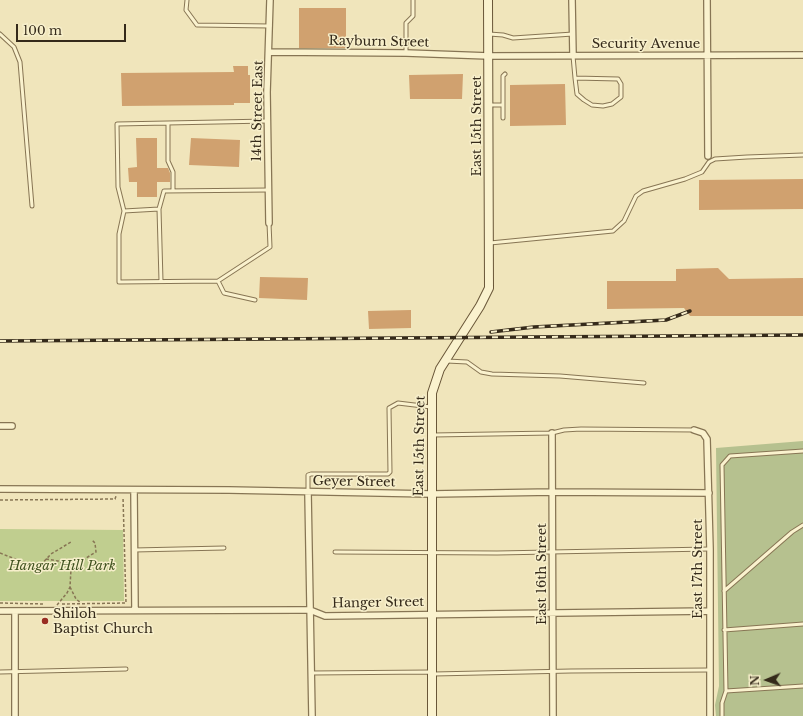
<!DOCTYPE html>
<html>
<head>
<meta charset="utf-8">
<style>
	body { margin:0 }
	#map { position:relative; width:803px; height:716px; overflow:hidden; background:#f0e5bb; font-family:"Libre Baskerville",serif }
	canvas { display:block }
	.north { position:absolute; left:747px; top:660px; width:40px; height:40px; -webkit-text-stroke:3px #f7efcb; paint-order:stroke; rotate:268deg; font-size:11px; font-weight:700; line-height:16px; text-align:center; color:#352a1a }
	.north::after { content:''; display:block; margin:auto; width:14px; height:18px; background:#352a1a; clip-path:polygon(50% 0,100% 100%,50% 72%,0 100%) }
	.scale { position:absolute; left:16px; top:24px; width:110px; height:18px; box-sizing:border-box; border:2px solid #352a1a; border-top:0; padding-left:5px; font-size:12px; line-height:14px; white-space:nowrap; color:#352a1a; -webkit-text-stroke:3px #f7efcb; paint-order:stroke }
</style>
</head>
<body>
<div id="map">
<canvas width="803" height="716"></canvas>
<div class="north">N</div>
<div class="scale">100 m</div>
</div>
<script>
const c = document.querySelector('canvas').getContext('2d');
c.lineJoin = 'round';
function fillPath(path, color) {
  c.fillStyle = color;
  c.fill(path, 'evenodd');
}
function shape(rows) {
  const path = new Path2D();
  for (const r of rows) {
    path.moveTo(r[0], r[1]);
    for (let i = 2; i < r.length; i += 2) path.lineTo(r[i], r[i + 1]);
  }
  return path;
}
function strokePath(path, color, width, dash) {
  c.strokeStyle = color;
  c.lineWidth = width;
  c.lineCap = dash ? 'butt' : 'round';
  c.setLineDash(dash || []);
  c.stroke(path);
}
function write(font, color, halo, rows, align = 'center') {
  c.font = font + ' "Libre Baskerville",serif';
  c.lineWidth = 3;
  c.setLineDash([]);
  c.textBaseline = 'middle';
  c.strokeStyle = halo;
  c.fillStyle = color;
  for (const [text, x, y, turn = 0] of rows) {
    c.save();
    c.translate(x, y);
    c.rotate((+turn || 0) * Math.PI / 180);
    c.textAlign = isNaN(turn) ? turn : align;
    if (halo) c.strokeText(text, 0, 0);
    c.fillText(text, 0, 0);
    c.restore();
  }
}
const green = shape([
	[0,529,123,530,124,601,0,601]
]);
const cemetery = shape([
	[803,441,803,716,716,716,715,705,719,686,716,448]
]);
const building = shape([
	[299,8,346,8,346,48,299,48],
	[233,66,248,66,248,75,250,75,250,103,234,103,234,105,122,106,121,73,234,72],
	[463,74,462,99,410,99,409,75],
	[565,84,566,125,510,126,510,85],
	[136,138,157,138,157,168,168,168,170,173,170,182,157,182,157,197,137,197,137,182,129,182,128,168,137,167],
	[191,138,240,140,239,167,189,165],
	[803,179,803,209,699,210,699,180],
	[718,268,729,279,803,278,803,316,690,316,684,308,607,309,607,281,676,281,676,269],
	[260,277,308,278,307,300,259,298],
	[411,310,411,328,369,329,368,311]
]);
const path = shape([
	[0,500,115,499,116,496],
	[0,553,38,568,51,554,71,542],
	[46,559,58,561,71,569],
	[70,587,76,599,81,603],
	[0,603,44,604],
	[62,604,126,603,123,497],
	[57,605,67,593,70,587,71,569,76,564,96,552,95,543,92,540]
]);
const lane = shape([
	[187,0,186,10,197,25,270,26],
	[0,34,14,47,20,62,32,206],
	[489,34,503,35,513,38,573,34],
	[406,53,406,23,413,16,413,0],
	[573,56,575,78,577,94,584,100,592,105,603,106,612,104,621,97,621,84,618,79,575,78],
	[489,105,503,105],
	[503,118,503,76,505,74],
	[268,121,117,124,118,187,124,211,159,209,164,191,268,190],
	[168,123,168,161,173,172,173,191],
	[159,209,161,281],
	[124,211,119,234,119,282,218,281,270,247,269,223],
	[490,243,613,231,624,221,636,196,643,191,685,179,702,172,709,162,715,159,747,157,803,155],
	[218,281,224,293,255,300],
	[447,361,467,362,481,372,492,374,560,376,644,383],
	[433,435,552,433,564,430,581,429,694,430],
	[308,491,308,475,311,474,388,474,390,472,389,408,398,403,431,407],
	[134,550,224,548],
	[335,552,497,553,709,549],
	[724,591,792,532,803,525],
	[724,630,803,624],
	[0,672,126,669],
	[312,673,430,672,434,674,571,671,709,670],
	[726,691,803,686],
	[722,716,722,703,726,691,722,465,730,456,803,451]
]);
const street = shape([
	[572,0,573,55],
	[707,0,708,156],
	[270,52,406,53,489,56,803,55],
	[269,223,267,92,270,0],
	[0,426,12,426],
	[694,430,703,433,707,439,710,549,710,716],
	[552,433,553,716],
	[0,489,229,490,431,494,553,492,709,493],
	[134,490,135,610],
	[308,493,312,716],
	[0,611,297,610,310,610,325,616,709,611],
	[15,716,15,611]
]);
const secondary = shape([
	[432,716,432,393,440,369,480,306,489,288,488,0]
]);
const rail = shape([
	[491,332,534,327,666,320,690,311],
	[0,341,803,335]
]);
const markers = [
	[45,621,4,"#992d22"]
];
const streetNames = [
	["Rayburn Street",379,42,1],
	["Security Avenue",646,44],
	["14th Street East",258,111,-89],
	["East 15th Street",477,126,-90],
	["East 15th Street",420,446,-89],
	["Geyer Street",354,482,1],
	["East 17th Street",698,569,-90],
	["East 16th Street",542,574,-90],
	["Hanger Street",378,603,-1]
];
const parkNames = [
	["Hangar Hill Park",62,566]
];
const poiNames = [
	["Shiloh",53,614],
	["Baptist Church",53,629]
];
fillPath(green, '#c0ce8f');
fillPath(cemetery, '#b6c18f');
fillPath(building, '#d0a16f');
strokePath(lane, '#877554', 5);
strokePath(street, '#877554', 8);
strokePath(secondary, '#695638', 10);
strokePath(path, '#877554', 1.5, [3, 2]);
strokePath(lane, '#faf2ce', 3);
strokePath(street, '#faf2ce', 5.5);
strokePath(secondary, '#faf2ce', 8);
strokePath(rail, '#352a1a', 3.5);
strokePath(rail, '#f7efcb', 2, [6]);
for (const [x, y, r, color] of markers) {
  const dot = new Path2D();
  dot.arc(x, y, r, 0, 2 * Math.PI);
  c.fillStyle = color;
  c.fill(dot);
  strokePath(dot, '#f7efcb', 1.5);
}
write('13px', '#352a1a', '#f7efcb', streetNames);
write('italic 13px', '#415320', '#f7efcb', parkNames);
write('13px', '#352a1a', '#f7efcb', poiNames, 'left');
</script>
</body>
</html>
